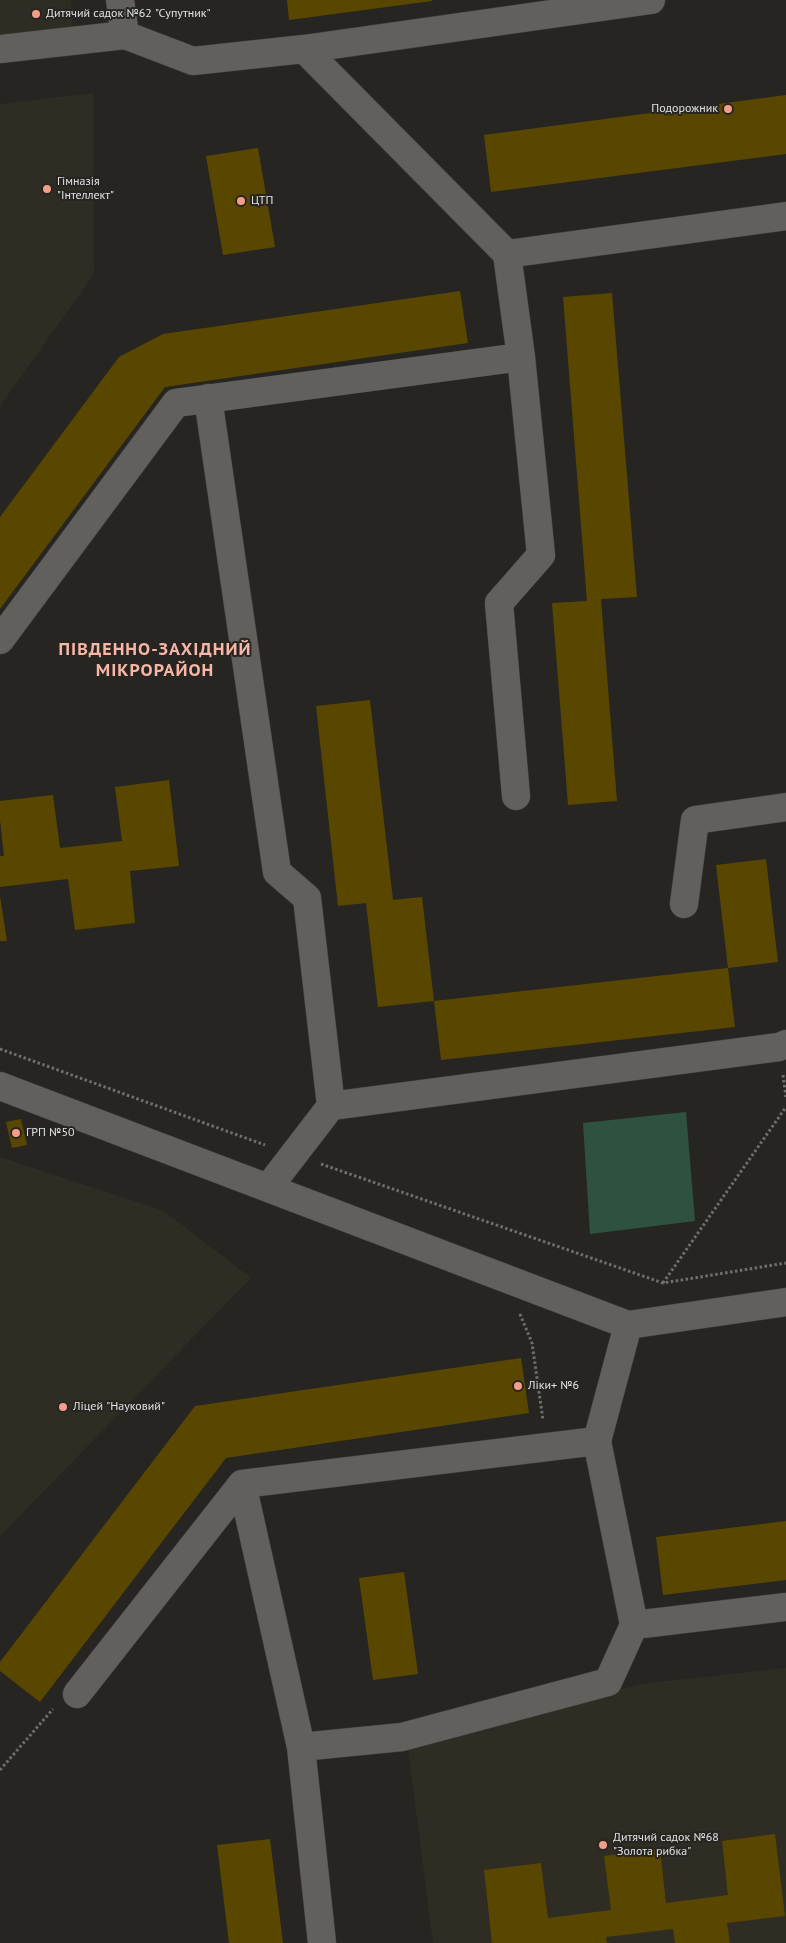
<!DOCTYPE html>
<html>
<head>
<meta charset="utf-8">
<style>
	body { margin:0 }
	canvas { display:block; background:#262522 }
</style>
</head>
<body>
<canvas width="786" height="1943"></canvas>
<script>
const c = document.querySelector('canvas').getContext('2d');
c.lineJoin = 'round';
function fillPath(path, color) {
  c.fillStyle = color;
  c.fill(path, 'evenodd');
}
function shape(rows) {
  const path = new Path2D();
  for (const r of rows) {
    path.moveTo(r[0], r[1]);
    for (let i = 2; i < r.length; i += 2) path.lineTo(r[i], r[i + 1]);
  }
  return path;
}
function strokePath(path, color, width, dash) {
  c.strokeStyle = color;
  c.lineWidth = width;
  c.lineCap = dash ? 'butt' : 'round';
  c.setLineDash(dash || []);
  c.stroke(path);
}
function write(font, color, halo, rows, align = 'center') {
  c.font = font + ' "PT Sans",sans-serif';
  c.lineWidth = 4;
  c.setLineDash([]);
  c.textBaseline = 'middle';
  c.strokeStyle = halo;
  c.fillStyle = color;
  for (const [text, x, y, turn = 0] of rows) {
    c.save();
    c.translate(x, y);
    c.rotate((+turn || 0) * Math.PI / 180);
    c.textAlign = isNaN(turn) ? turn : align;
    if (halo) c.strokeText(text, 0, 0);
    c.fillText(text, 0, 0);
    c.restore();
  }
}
const built = shape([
	[0,0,71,0,73,28,0,35],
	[93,93,94,274,0,406,0,104],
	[0,1157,164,1211,251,1278,0,1536],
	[786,1668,786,1943,433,1943,408,1748,640,1684]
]);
const green = shape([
	[686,1112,695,1221,590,1234,583,1123]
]);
const building = shape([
	[287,0,432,0,432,1,289,20],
	[786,95,786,154,491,192,484,135],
	[258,148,275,247,223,255,206,156],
	[460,291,468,343,165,387,0,609,0,517,119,357,163,334],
	[612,293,637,597,601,599,617,801,568,805,552,603,587,601,563,297],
	[370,700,393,900,422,897,434,1001,378,1007,366,903,338,906,316,706],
	[169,780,179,866,130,871,135,923,75,930,68,879,0,887,0,856,4,856,0,820,0,801,53,795,60,848,122,841,115,787],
	[766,859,778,962,728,968,716,865],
	[0,896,7,941,0,941],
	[728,968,735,1027,441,1060,434,1001],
	[21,1119,27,1145,12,1148,6,1122],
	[521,1358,529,1413,226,1458,40,1702,0,1671,0,1662,195,1406],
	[786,1521,786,1580,663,1595,656,1537],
	[404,1572,418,1674,373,1680,359,1578],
	[775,1834,785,1916,727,1923,730,1943,675,1943,673,1929,606,1937,607,1943,492,1943,484,1870,541,1863,548,1918,611,1910,604,1856,660,1849,666,1903,728,1895,722,1841],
	[270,1839,283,1943,229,1943,217,1845]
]);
const path = shape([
	[0,1049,265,1145],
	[783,1075,786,1097],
	[321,1164,663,1283,786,1263],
	[663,1283,786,1107],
	[520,1314,532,1343,543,1420],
	[0,1770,53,1709]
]);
const minor = shape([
	[120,0,125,35],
	[0,49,125,35,193,61,304,49,651,0],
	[507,254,786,216],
	[208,398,277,872,307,898,331,1106,268,1188],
	[0,640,176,403,521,357,507,254,304,49],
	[516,796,499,603,541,555,521,357],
	[684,904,695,820,786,807],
	[0,1086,628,1325,786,1302],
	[331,1106,779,1047,786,1044],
	[597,1441,634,1625,786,1607],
	[242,1484,301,1747,322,1943],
	[77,1694,242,1484,597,1441,628,1325],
	[301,1747,402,1737,608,1682,634,1625]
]);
const markers = [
	[36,14,5,"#f49e89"],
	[728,109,5,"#f49e89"],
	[47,189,5,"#f49e89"],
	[241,201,5,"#f49e89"],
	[16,1133,5,"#f49e89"],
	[518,1386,5,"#f49e89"],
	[63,1407,5,"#f49e89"],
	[603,1845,5,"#f49e89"]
];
const poiNames = [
	["Дитячий садок №62 \"Супутник\"",46,14],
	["Подорожник",718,109,"right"],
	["Гімназія",57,182],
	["\"Інтеллект\"",57,196],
	["ЦТП",251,201],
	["ГРП №50",26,1133],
	["Ліки+ №6",528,1386],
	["Ліцей \"Науковий\"",73,1407],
	["Дитячий садок №68",613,1838],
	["\"Золота рибка\"",613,1852]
];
const districtNames = [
	["ПІВДЕННО-ЗАХІДНИЙ",155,650],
	["МІКРОРАЙОН",155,671]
];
fillPath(built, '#2f2c23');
fillPath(green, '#2f513f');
fillPath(building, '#594700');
strokePath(minor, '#42413f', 29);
strokePath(path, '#6f6f6c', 3, [2.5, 2.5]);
strokePath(minor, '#61605c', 28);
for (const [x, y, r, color] of markers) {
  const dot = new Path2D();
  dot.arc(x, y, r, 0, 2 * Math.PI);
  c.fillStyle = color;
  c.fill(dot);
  strokePath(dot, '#262522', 2);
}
write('12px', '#e2e2e0', '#262522', poiNames, 'left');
c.letterSpacing = '1px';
write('bold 18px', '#f7b6a6', '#262522', districtNames);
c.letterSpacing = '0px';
</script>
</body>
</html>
